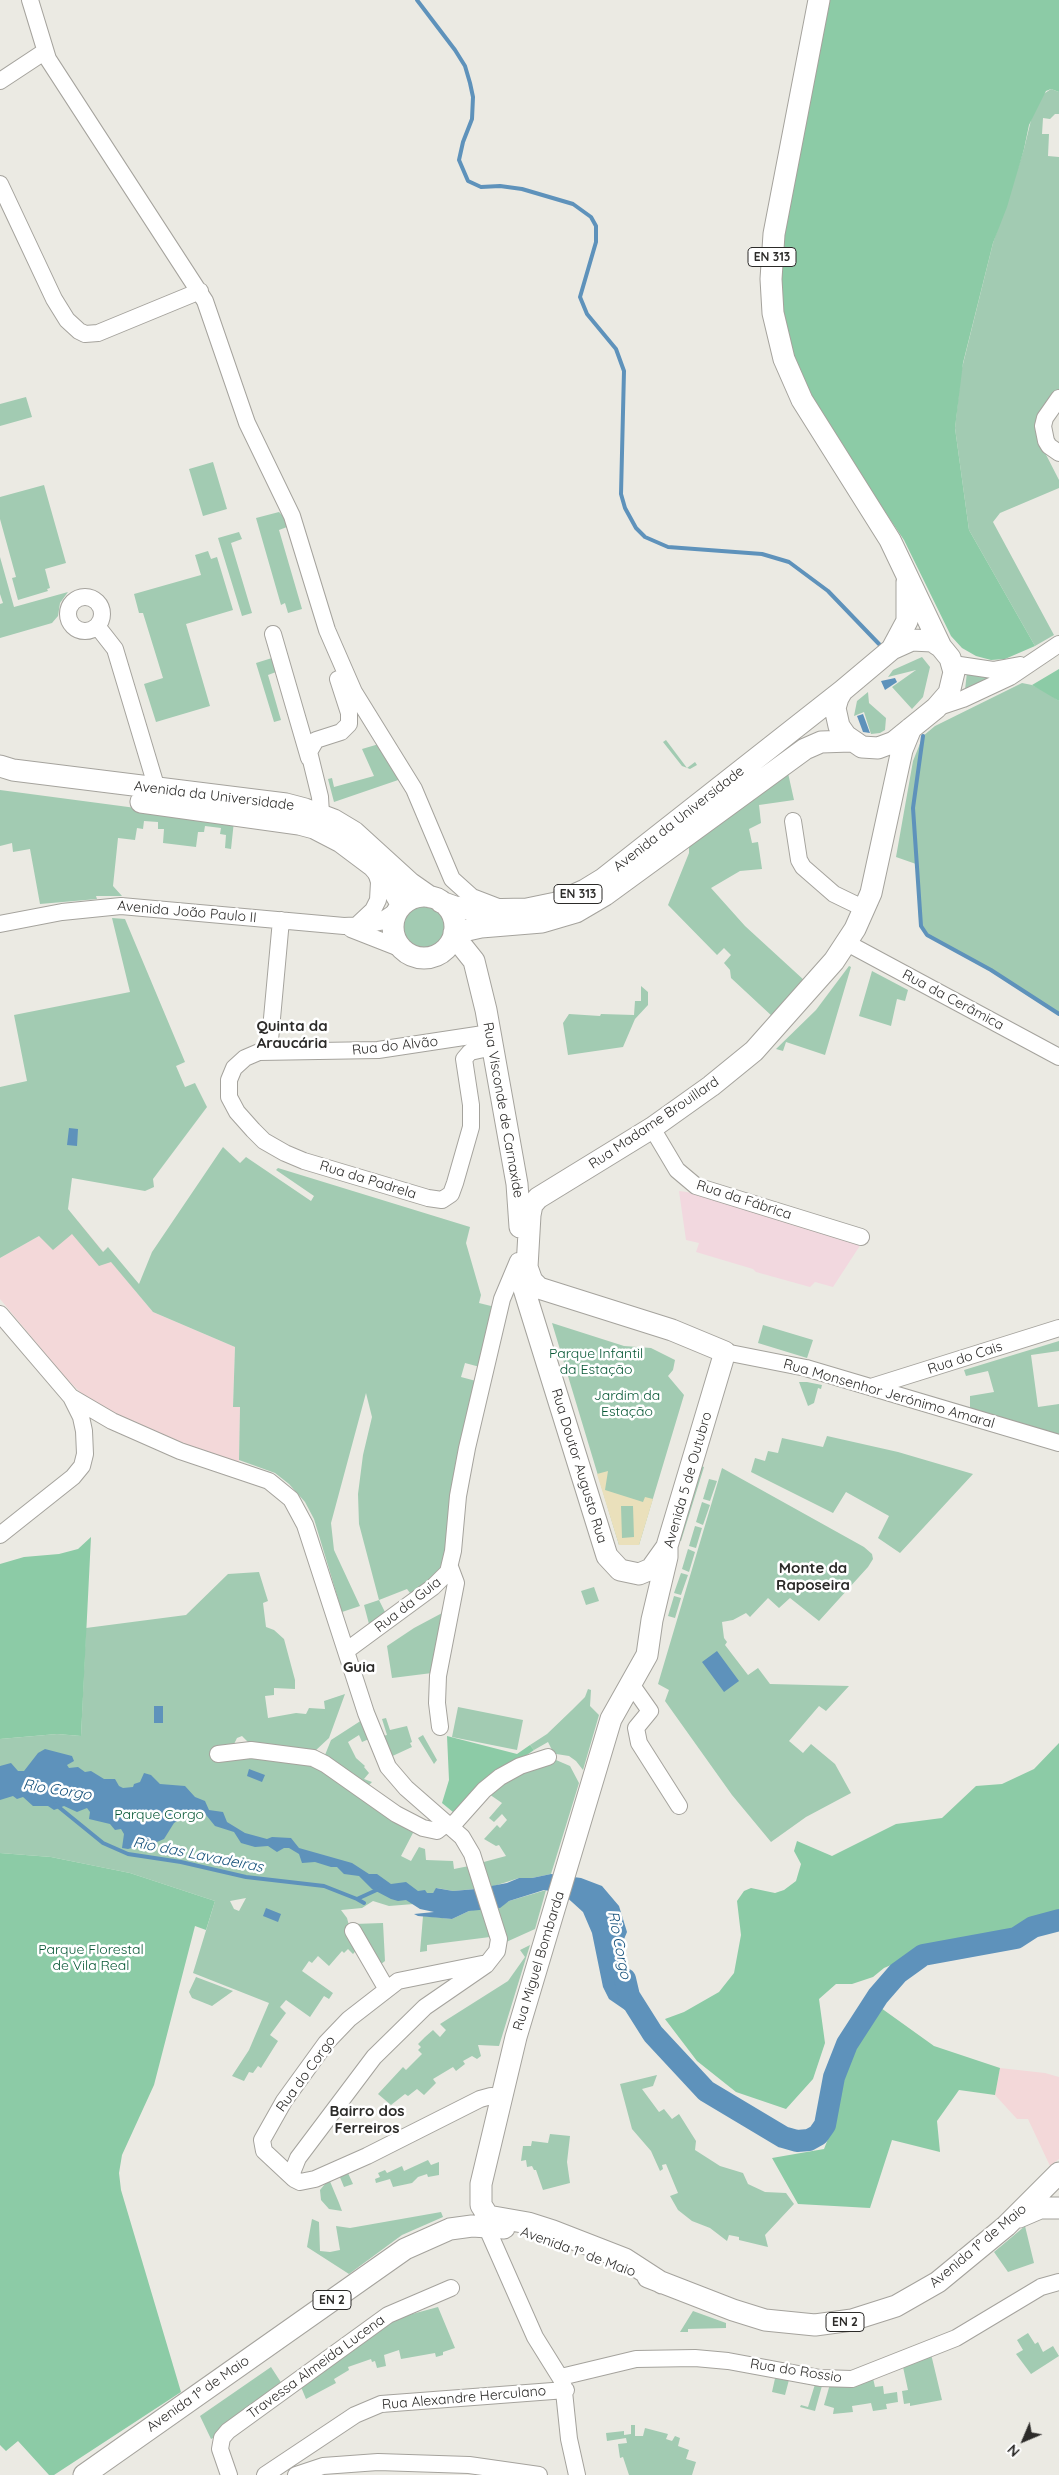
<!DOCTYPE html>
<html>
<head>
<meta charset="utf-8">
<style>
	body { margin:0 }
	#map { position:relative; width:1059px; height:2475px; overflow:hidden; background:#ebeae3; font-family:Quicksand,sans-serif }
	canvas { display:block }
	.north { position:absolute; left:999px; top:2415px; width:50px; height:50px; -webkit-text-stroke:4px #fff; paint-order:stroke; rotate:225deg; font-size:14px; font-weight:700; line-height:20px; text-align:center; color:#2c2b29 }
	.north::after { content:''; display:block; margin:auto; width:18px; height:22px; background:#2c2b29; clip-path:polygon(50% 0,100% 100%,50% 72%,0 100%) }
</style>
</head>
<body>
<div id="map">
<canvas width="1059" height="2475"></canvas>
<div class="north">N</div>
</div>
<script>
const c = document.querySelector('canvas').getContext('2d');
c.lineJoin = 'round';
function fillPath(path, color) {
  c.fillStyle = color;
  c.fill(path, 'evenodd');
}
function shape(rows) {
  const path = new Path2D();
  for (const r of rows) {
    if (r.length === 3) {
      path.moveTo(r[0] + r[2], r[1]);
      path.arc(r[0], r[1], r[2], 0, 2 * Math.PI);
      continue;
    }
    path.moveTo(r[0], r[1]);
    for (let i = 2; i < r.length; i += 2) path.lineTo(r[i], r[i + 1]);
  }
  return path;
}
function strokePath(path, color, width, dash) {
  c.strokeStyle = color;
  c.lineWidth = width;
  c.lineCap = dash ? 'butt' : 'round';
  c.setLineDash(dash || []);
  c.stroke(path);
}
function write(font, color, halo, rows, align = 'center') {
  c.font = font + ' Quicksand,sans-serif';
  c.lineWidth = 5;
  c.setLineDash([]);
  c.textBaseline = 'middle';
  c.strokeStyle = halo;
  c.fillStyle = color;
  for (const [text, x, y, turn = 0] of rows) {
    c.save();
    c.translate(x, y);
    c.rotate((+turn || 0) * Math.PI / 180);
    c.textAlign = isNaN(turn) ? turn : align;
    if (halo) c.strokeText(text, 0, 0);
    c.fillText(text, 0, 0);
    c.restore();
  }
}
const industrial = shape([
	[679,1191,687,1192,861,1244,833,1287,815,1282,810,1287,756,1272,753,1269,696,1252,699,1243,686,1240]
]);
const medical = shape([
	[78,1221,153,1312,235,1347,233,1407,240,1407,239,1465,211,1456,121,1418,83,1395,64,1376,0,1299,0,1258,39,1236],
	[1000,2068,1045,2073,1059,2077,1059,2159,1050,2166,1028,2119,1017,2119,995,2095]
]);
const green = shape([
	[1051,89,1059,92,1059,114,1055,114,1050,119,1043,118,1042,134,1049,134,1048,156,1059,157,1059,390,1037,437,1059,480,1059,488,1000,513,993,522,1054,635,1035,646,969,530,955,428,961,372,993,243,1024,149,1032,116,1042,95],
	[26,397,32,417,0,426,0,404],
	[213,462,227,509,203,516,189,469],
	[44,485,66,563,45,569,50,588,47,589,48,591,18,600,12,578,16,577,0,519,0,497],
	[279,512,285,518,287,527,279,530,302,609,288,613,285,603,281,605,256,518],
	[239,532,242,539,231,543,252,613,242,616,218,538],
	[208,551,211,559,217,557,233,610,186,624,210,706,156,722,144,684,163,678,143,613,139,613,134,594,201,575,195,555],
	[0,557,14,607,68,592,60,603,58,616,52,623,0,638,0,604,3,603,0,594],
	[922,657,930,667,923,697,912,709,892,687,916,670,888,677,893,670],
	[272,658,276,672,268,675,281,720,274,722,256,663],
	[967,672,997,677,965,690],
	[1022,683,1032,685,1045,691,1059,701,1059,1014,991,970,927,935,921,926,919,919,916,864,896,857,913,761,923,736,935,726],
	[868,692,869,703,886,718,885,730,880,733,871,734,864,712,854,716,857,701],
	[666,740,687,768,695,762,697,765,690,769,682,766,663,742],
	[379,744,404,778,334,802,328,779,332,778,334,787,374,776,362,749],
	[788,773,794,800,759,805,761,823,749,829,752,843,758,842,762,869,740,871,711,888,745,926,805,981,773,1017,731,978,730,970,724,963,731,955,724,948,717,955,668,905,689,853,689,844],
	[0,790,234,821,231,849,225,848,226,835,220,834,221,828,205,826,204,832,198,832,196,847,163,843,164,829,158,829,158,822,144,821,143,829,137,828,135,840,118,838,113,886,122,896,96,896,97,899,40,904,30,849,13,852,12,843,0,846],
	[421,905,435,908,441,912,447,925,446,933,438,945,424,950,410,945,402,932,404,917,414,907],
	[112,918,125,919,185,1062,176,1066,185,1087,195,1083,207,1107,153,1179,154,1187,145,1191,72,1178,68,1209,103,1252,108,1247,139,1284,152,1252,223,1147,240,1163,246,1157,311,1201,314,1196,276,1170,278,1168,470,1227,466,1243,481,1295,479,1303,495,1307,480,1367,465,1363,461,1377,476,1381,447,1550,439,1570,424,1585,410,1593,407,1589,379,1600,385,1612,369,1624,364,1605,379,1600,359,1524,358,1494,363,1455,372,1417,366,1393,331,1523,334,1550,360,1606,342,1612,314,1519,305,1502,289,1484,275,1473,239,1460,240,1407,233,1407,235,1347,153,1312,111,1262,99,1266,72,1234,53,1250,39,1236,0,1258,0,1087,27,1081,14,1015,130,992],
	[849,966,851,967,825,1055,786,1042,783,1051,776,1049,816,1010],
	[872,971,908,990,905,1001,897,999,891,1026,859,1016],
	[641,986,648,992,648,1005,635,1019,623,1047,568,1055,563,1023,569,1014,600,1016,601,1014,634,1015,635,1001,641,1001],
	[552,1323,624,1346,651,1348,675,1360,673,1370,668,1376,684,1395,639,1545,619,1545],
	[763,1325,813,1340,807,1358,758,1343],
	[1059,1341,1059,1351,1031,1355,1038,1407,1059,1404,1059,1435,970,1409,970,1396,994,1392,988,1371,966,1376,964,1370],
	[807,1382,822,1385,821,1389,818,1388,814,1403,808,1406,799,1382],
	[827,1436,898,1452,973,1474,900,1553,878,1538,889,1516,846,1492,833,1513,751,1472,755,1458,765,1461,768,1451,778,1453,782,1438,823,1447],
	[701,1466,704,1467,681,1541,678,1541],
	[722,1468,864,1547,872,1554,873,1559,868,1567,819,1621,790,1598,779,1608,768,1598,750,1617,746,1613,733,1620,722,1622,724,1638,727,1642,725,1645,748,1675,758,1668,770,1684,849,1686,826,1711,819,1706,789,1741,803,1753,811,1744,835,1764,851,1793,806,1817,771,1842,732,1795,665,1701,669,1690,658,1684],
	[709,1479,717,1481,710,1501,703,1499],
	[702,1502,710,1505,703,1525,696,1522],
	[695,1526,702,1528,696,1548,689,1546],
	[688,1549,695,1552,689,1572,682,1569],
	[259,1572,268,1601,263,1603,266,1627,274,1630,284,1639,295,1680,295,1689,274,1688,274,1695,265,1696,268,1718,296,1713,306,1714,309,1708,325,1709,324,1701,345,1694,329,1738,315,1751,253,1747,242,1736,237,1738,234,1744,235,1753,311,1762,415,1829,401,1856,411,1861,419,1847,425,1849,426,1860,453,1861,454,1869,469,1866,475,1889,453,1891,437,1888,433,1893,414,1904,389,1906,373,1901,362,1908,341,1910,347,1918,351,1933,360,1946,353,1954,348,1949,344,1953,342,1951,329,1966,318,1956,312,1963,309,1961,302,1971,333,1993,329,1999,324,1996,310,2017,286,2000,280,2007,286,2013,270,2035,278,2041,261,2068,258,2066,253,2073,249,2072,244,2081,232,2076,249,2050,269,2003,193,1973,215,1901,130,1873,51,1857,0,1853,0,1739,57,1734,81,1736,86,1628,186,1615,228,1574],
	[246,1898,239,1911,234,1909,230,1901],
	[681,1573,688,1575,681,1595,674,1593],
	[594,1587,599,1601,586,1605,581,1591],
	[674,1596,681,1598,675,1618,668,1616],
	[444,1612,432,1673,392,1678,387,1646,414,1628],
	[588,1689,591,1690,590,1706,599,1715,583,1770,576,1761,569,1756,550,1753,552,1750,548,1742,534,1750,530,1745,547,1734,572,1710,585,1697],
	[458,1707,523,1720,517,1750,452,1737],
	[386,1718,390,1730,407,1726,412,1742,410,1743,412,1747,386,1759,378,1737,387,1735,382,1719],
	[362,1720,369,1739,362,1742,359,1735,348,1742,356,1758,365,1766,364,1767,369,1773,364,1779,372,1782,369,1785,325,1755,331,1740],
	[423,1735,437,1760,434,1764,418,1738],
	[556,1760,570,1766,579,1783,551,1874,532,1878,519,1878,488,1888,480,1863,506,1856,499,1845,496,1846,484,1839,497,1825,500,1828,507,1820,502,1814,494,1822,489,1818,502,1803,486,1792,549,1761],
	[546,1890,535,1929,504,1943,494,1910,509,1901],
	[481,1908,490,1937,427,1945,427,1951,420,1952,423,1916,452,1919,469,1911],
	[383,1923,385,1961,376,1968,354,1924],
	[530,1945,499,2046,478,2045,481,2056,477,2059,472,2056,463,2061,465,2064,456,2071,453,2067,433,2079,436,2083,424,2095,417,2089,408,2096,405,2094,391,2105,378,2094,403,2067,406,2070,422,2054,418,2050,421,2047,418,2044,425,2037,433,2030,440,2037,446,2030,440,2024,508,1981,525,1957,520,1950],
	[196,1977,233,1991,212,2006,192,1998,189,1992],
	[657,2075,653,2086,642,2089,659,2112,664,2109,672,2119,679,2114,696,2141,695,2150,720,2166,743,2173,748,2184,765,2192,786,2193,794,2204,765,2235,768,2247,739,2240,739,2237,729,2235,727,2241,710,2228,692,2221,678,2210,670,2196,678,2193,666,2164,662,2165,663,2169,660,2171,651,2151,632,2129,620,2084],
	[550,2134,570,2136,567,2162,570,2183,543,2190,536,2170,534,2170,532,2166,527,2167,526,2160,521,2161,523,2146,531,2146,532,2141,548,2143],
	[428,2160,431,2165,439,2162,439,2175,428,2177,427,2174,418,2177,412,2183,393,2187,390,2179,376,2183,375,2179,380,2177,378,2173,385,2170,387,2173,402,2166,404,2171],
	[347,2171,353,2184,344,2187,339,2175],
	[329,2179,339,2203,342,2211,329,2209,321,2200,320,2190],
	[441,2212,443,2217,402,2235,349,2274,307,2247,312,2219,319,2222,320,2251,330,2252,340,2250,336,2226,350,2228],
	[1025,2226,1034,2263,1008,2272,994,2252],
	[438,2307,455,2348,443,2352,443,2355,436,2357,435,2353,401,2359,399,2350,384,2355,386,2366,377,2368,375,2361,372,2362,371,2359,348,2367,349,2370,334,2379,336,2383,306,2399,301,2387,390,2320],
	[693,2311,726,2323,726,2328,688,2329,688,2332,680,2332],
	[1028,2333,1035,2344,1038,2342,1043,2352,1053,2346,1059,2356,1031,2374,1016,2354,1023,2350,1017,2340],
	[931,2354,942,2400,910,2406,910,2403,904,2404,902,2391,908,2390,903,2367],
	[271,2367,284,2387,221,2434,211,2439,200,2416],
	[776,2374,790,2376,785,2395,772,2392],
	[873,2378,875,2387,883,2386,884,2394,897,2392,898,2402,886,2404,887,2409,873,2411,871,2403,865,2404,852,2406,853,2412,833,2414,834,2408,824,2405,830,2384],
	[816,2381,823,2382,815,2411,800,2407,801,2405,808,2407],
	[631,2425,635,2425,635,2436,643,2436,645,2428,668,2434,666,2439,672,2441,675,2436,680,2438,678,2446,689,2450,686,2459,696,2462,692,2475,629,2475,623,2457,620,2458,618,2444,627,2443,626,2438,607,2441,606,2433,624,2431,624,2435,631,2434]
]);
const forest = shape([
	[828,0,1059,0,1059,92,1051,89,1046,91,1029,125,1024,149,1007,207,993,243,963,363,955,428,969,530,1035,646,1005,659,991,660,976,656,962,648,951,636,904,540,825,423,795,362,782,309,780,268,782,240],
	[1059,669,1059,701,1032,685],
	[91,1537,81,1736,57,1734,0,1739,0,1564,24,1557,59,1554,78,1549],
	[447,1736,517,1754,530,1745,534,1750,502,1772,459,1817,442,1803,449,1780],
	[1059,1743,1059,1915,1042,1918,987,1939,975,1939,969,1944,941,1949,935,1946,884,1968,873,1977,852,1984,836,1984,819,1999,825,2043,813,2079,786,2109,736,2092,697,2061,665,2019,684,2012,719,1992,734,1973,741,1935,737,1901,744,1891,751,1888,775,1893,784,1890,796,1881,801,1864,794,1851,797,1841,832,1856,896,1824,942,1818,976,1786,1002,1784,1034,1769],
	[0,1853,51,1857,130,1873,215,1901,206,1930,195,1926,154,2085,122,2155,119,2173,121,2190,181,2392,54,2475,49,2475,18,2441,6,2451,0,2445],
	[881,2008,934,2046,1000,2068,995,2095,959,2090,937,2121,940,2152,892,2140,870,2208,798,2204,772,2158,824,2149,837,2116,845,2072,860,2038]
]);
const sand = shape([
	[608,1471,605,1490,643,1502,645,1497,653,1499,639,1545,619,1545,597,1474],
	[621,1506,633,1506,634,1537,622,1538]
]);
const water = shape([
	[895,678,897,682,885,690,881,681],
	[863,714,870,733,863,732,857,716],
	[69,1128,78,1129,77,1146,67,1145],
	[717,1651,739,1681,724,1692,702,1662],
	[154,1706,163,1706,163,1723,154,1723],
	[45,1749,72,1756,74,1761,67,1765,69,1768,78,1767,85,1772,91,1771,104,1779,115,1779,119,1786,123,1788,133,1787,134,1784,140,1782,144,1773,151,1775,160,1784,185,1786,195,1797,205,1801,209,1810,223,1812,227,1822,245,1833,267,1839,272,1837,291,1838,299,1848,352,1863,369,1874,377,1874,391,1884,406,1882,418,1891,425,1890,427,1893,433,1893,436,1888,453,1891,476,1889,507,1883,519,1878,532,1878,551,1874,581,1878,602,1886,619,1906,627,1932,622,1944,625,1964,636,2005,625,2010,609,1999,603,1987,592,1933,583,1912,562,1893,544,1890,509,1901,500,1908,469,1911,452,1919,418,1916,414,1914,434,1912,420,1909,406,1900,398,1901,391,1899,372,1889,359,1876,344,1874,337,1867,331,1867,315,1862,302,1863,299,1854,289,1848,284,1848,277,1852,268,1846,255,1847,241,1843,234,1832,215,1826,202,1810,192,1812,174,1823,164,1839,150,1845,148,1850,135,1847,128,1849,122,1848,124,1834,121,1829,115,1830,110,1824,89,1819,90,1812,87,1808,77,1812,64,1806,54,1810,48,1806,33,1806,23,1797,17,1799,13,1796,0,1800,0,1766,11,1763,18,1771,24,1771,38,1753],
	[249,1769,265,1775,262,1782,247,1776],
	[266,1908,281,1914,278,1922,263,1916]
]);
const stream = shape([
	[417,0,455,50,465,66,470,83,473,97,472,119,463,142,459,160,468,181,481,187,500,186,522,189,573,204,591,217,596,226,596,242,580,297,587,314,616,349,624,371,621,494,625,508,636,528,645,537,668,547,762,554,789,562,828,591,879,644],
	[923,736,913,808,921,926,927,935,991,970,1059,1014],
	[55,1804,103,1843,128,1854,181,1862,246,1877,324,1886,357,1899,381,1888],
	[357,1899,364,1903]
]);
const river = shape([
	[625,1979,629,1996,653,2034,706,2091,783,2137,797,2141,809,2140,818,2135,825,2125,834,2077,847,2044,878,1996,898,1973,923,1955,1016,1938,1033,1927,1059,1920]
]);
const minor = shape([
	[30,0,48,59,205,301,247,423,292,516,327,630,354,692,414,789,452,879,472,897,498,907],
	[0,81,44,52],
	[0,184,54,299,67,320,79,331,85,334,98,333,200,291],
	[1059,398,1045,418,1043,426,1046,441,1049,446,1059,453],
	[85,614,17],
	[97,626,115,649,157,789],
	[273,634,309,758],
	[953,664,993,670,1020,665],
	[936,708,963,699,1010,677,1059,644],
	[321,814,320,797,309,752,316,740,341,732,349,724,349,713,338,679],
	[793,821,799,860,803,867,834,894,865,909],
	[0,924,62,912,121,906,344,926,364,925,380,922,398,910],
	[357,925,373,910,378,900,379,882,375,869],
	[351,929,402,949],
	[847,943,1059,1057],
	[490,1033,378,1050,259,1052,245,1058,234,1068,229,1080,229,1097,237,1112,253,1130,264,1141,285,1153,304,1161,428,1198,442,1200,451,1194,455,1183,471,1127,471,1105,464,1059,470,1052,493,1047],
	[269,1051,281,920],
	[652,1128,677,1170,696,1186,861,1237],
	[0,1314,71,1397,112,1421,180,1451,269,1481,291,1499,305,1525,366,1713,388,1767,406,1788,462,1837,472,1854,499,1939,497,1951,486,1965,425,2007,374,2057,298,2158,292,2173,294,2179,300,2182,315,2179,367,2156,480,2099,491,2096,501,2097],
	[725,1352,806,1368,1059,1443],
	[871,1387,1059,1328],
	[0,1535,73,1477,82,1466,85,1454,84,1431,81,1417,71,1397],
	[346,1651,433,1587,448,1572,453,1551,458,1496,467,1448,502,1299,518,1261],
	[631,1684,650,1711,636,1728,639,1743,679,1806],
	[440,1727,437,1703,438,1676,456,1583,450,1567],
	[218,1754,251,1750,313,1758,325,1764,396,1814,423,1828,437,1831,447,1823],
	[451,1827,484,1790,500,1777,520,1766,548,1757],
	[353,1931,386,1988],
	[294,2179,264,2151,262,2140,284,2101,326,2043,349,2019,398,1981,482,1964],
	[486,2226,535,2337,563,2382,569,2439,577,2475],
	[561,2377,636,2359,695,2358,728,2361,820,2378,852,2379,956,2338,1041,2287,1059,2282],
	[229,2475,220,2449,222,2438,228,2431,388,2315,451,2288],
	[265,2475,355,2415,381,2404,566,2390],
	[296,2475,323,2466,378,2462,469,2465,539,2475]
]);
const major = shape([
	[819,0,774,234,771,279,773,313,784,359,802,400,890,540,941,647],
	[912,640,932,641,941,647,950,658,954,672,949,693,936,708,894,742,878,748,862,747,846,736,839,726,835,708,838,698,842,691,892,649,912,640],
	[892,649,907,621,907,582],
	[0,766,13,770,286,804,305,809,334,820,354,832,410,883,430,897],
	[141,802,299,824,314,828,341,842,373,866,393,890,402,905],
	[424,927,31],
	[441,902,455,907,476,910,527,909,556,903,585,890,603,879,842,691],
	[454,933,481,927,542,922,576,912,605,895,805,749,821,742,851,741],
	[453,939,462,946,474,961,486,1010,517,1184,520,1227],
	[519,1273,607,1556,620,1570,639,1574,651,1569,666,1548],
	[1019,2217,1040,2208,1059,2208],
	[648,2277,733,2310,765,2320,815,2325,852,2320,896,2306,938,2282,1006,2226,1059,2173],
	[662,2283,625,2259,553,2231,528,2223,488,2216,481,2205,481,2184,516,2037,611,1719,647,1655,652,1620,667,1557,667,1546,725,1352,672,1330,539,1288,532,1281,527,1267,530,1215,532,1205,538,1198,652,1128,711,1086,754,1051,834,961,855,929,871,893,902,750,911,728],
	[84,2475,405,2249,450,2229,472,2226,504,2228]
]);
const shields = [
	[772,257,48],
	[578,894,48],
	[332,2300,38],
	[845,2322,38]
];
const shieldNames = [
	["EN 313",772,257],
	["EN 313",578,894],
	["EN 2",332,2300],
	["EN 2",845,2322]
];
const streetNames = [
	["Avenida da Universidade",214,796,7],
	["Avenida da Universidade",679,819,-38],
	["Avenida João Paulo II",187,912,5],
	["Rua da Cerâmica",953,1000,28],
	["Rua do Alvão",395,1046,-6],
	["Rua Visconde de Carnaxide",503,1110,80],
	["Rua Madame Brouillard",654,1123,-34],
	["Rua da Padrela",368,1180,17],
	["Rua da Fábrica",744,1200,18],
	["Rua do Cais",965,1358,-18],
	["Rua Monsenhor Jerónimo Amaral",889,1394,16],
	["Rua Doutor Augusto Rua",579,1466,73],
	["Avenida 5 de Outubro",688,1480,-74],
	["Rua da Guia",408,1605,-38],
	["Rua Miguel Bombarda",539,1961,-73],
	["Rua do Corgo",306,2074,-54],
	["Avenida 1º de Maio",978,2246,-40],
	["Avenida 1º de Maio",578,2252,20],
	["Travessa Almeida Lucena",316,2367,-36],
	["Rua do Rossio",796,2371,9],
	["Avenida 1º de Maio",198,2394,-35],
	["Rua Alexandre Herculano",464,2398,-5]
];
const parkNames = [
	["Parque Infantil",596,1354],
	["da Estação",596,1370],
	["Jardim da",627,1396],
	["Estação",627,1412],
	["Parque Corgo",159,1815],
	["Parque Florestal",91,1950],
	["de Vila Real",91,1966]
];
const neighbourhoodNames = [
	["Quinta da",292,1026],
	["Araucária",292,1043],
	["Monte da",813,1568],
	["Raposeira",813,1585],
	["Guia",359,1667],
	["Bairro dos",367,2111],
	["Ferreiros",367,2128]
];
const waterNames = [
	["Rio Corgo",57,1790,9],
	["Rio das Lavadeiras",198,1855,11],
	["Rio Corgo",619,1945,79]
];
fillPath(industrial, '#f2d8df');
fillPath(medical, '#f3d8d9');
fillPath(green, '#a2cbb2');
fillPath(forest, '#8ccba6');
fillPath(sand, '#eae0bb');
fillPath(water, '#5e92bb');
strokePath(stream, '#5e92bb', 4);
strokePath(river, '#5e92bb', 22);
strokePath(minor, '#a5a39d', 18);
strokePath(major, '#a5a39d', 23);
strokePath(minor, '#fff', 16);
strokePath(major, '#fff', 21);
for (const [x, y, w] of shields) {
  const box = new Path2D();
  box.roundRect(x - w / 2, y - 9.5, w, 19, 4);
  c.fillStyle = '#fff';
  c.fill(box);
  strokePath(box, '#2c2b29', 1);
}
write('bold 12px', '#2c2b29', null, shieldNames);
write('14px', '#2c2b29', '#fff', streetNames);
write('14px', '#085836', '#fff', parkNames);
write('bold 15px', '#2c2b29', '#fff', neighbourhoodNames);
write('italic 15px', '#15517b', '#fff', waterNames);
</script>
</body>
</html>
